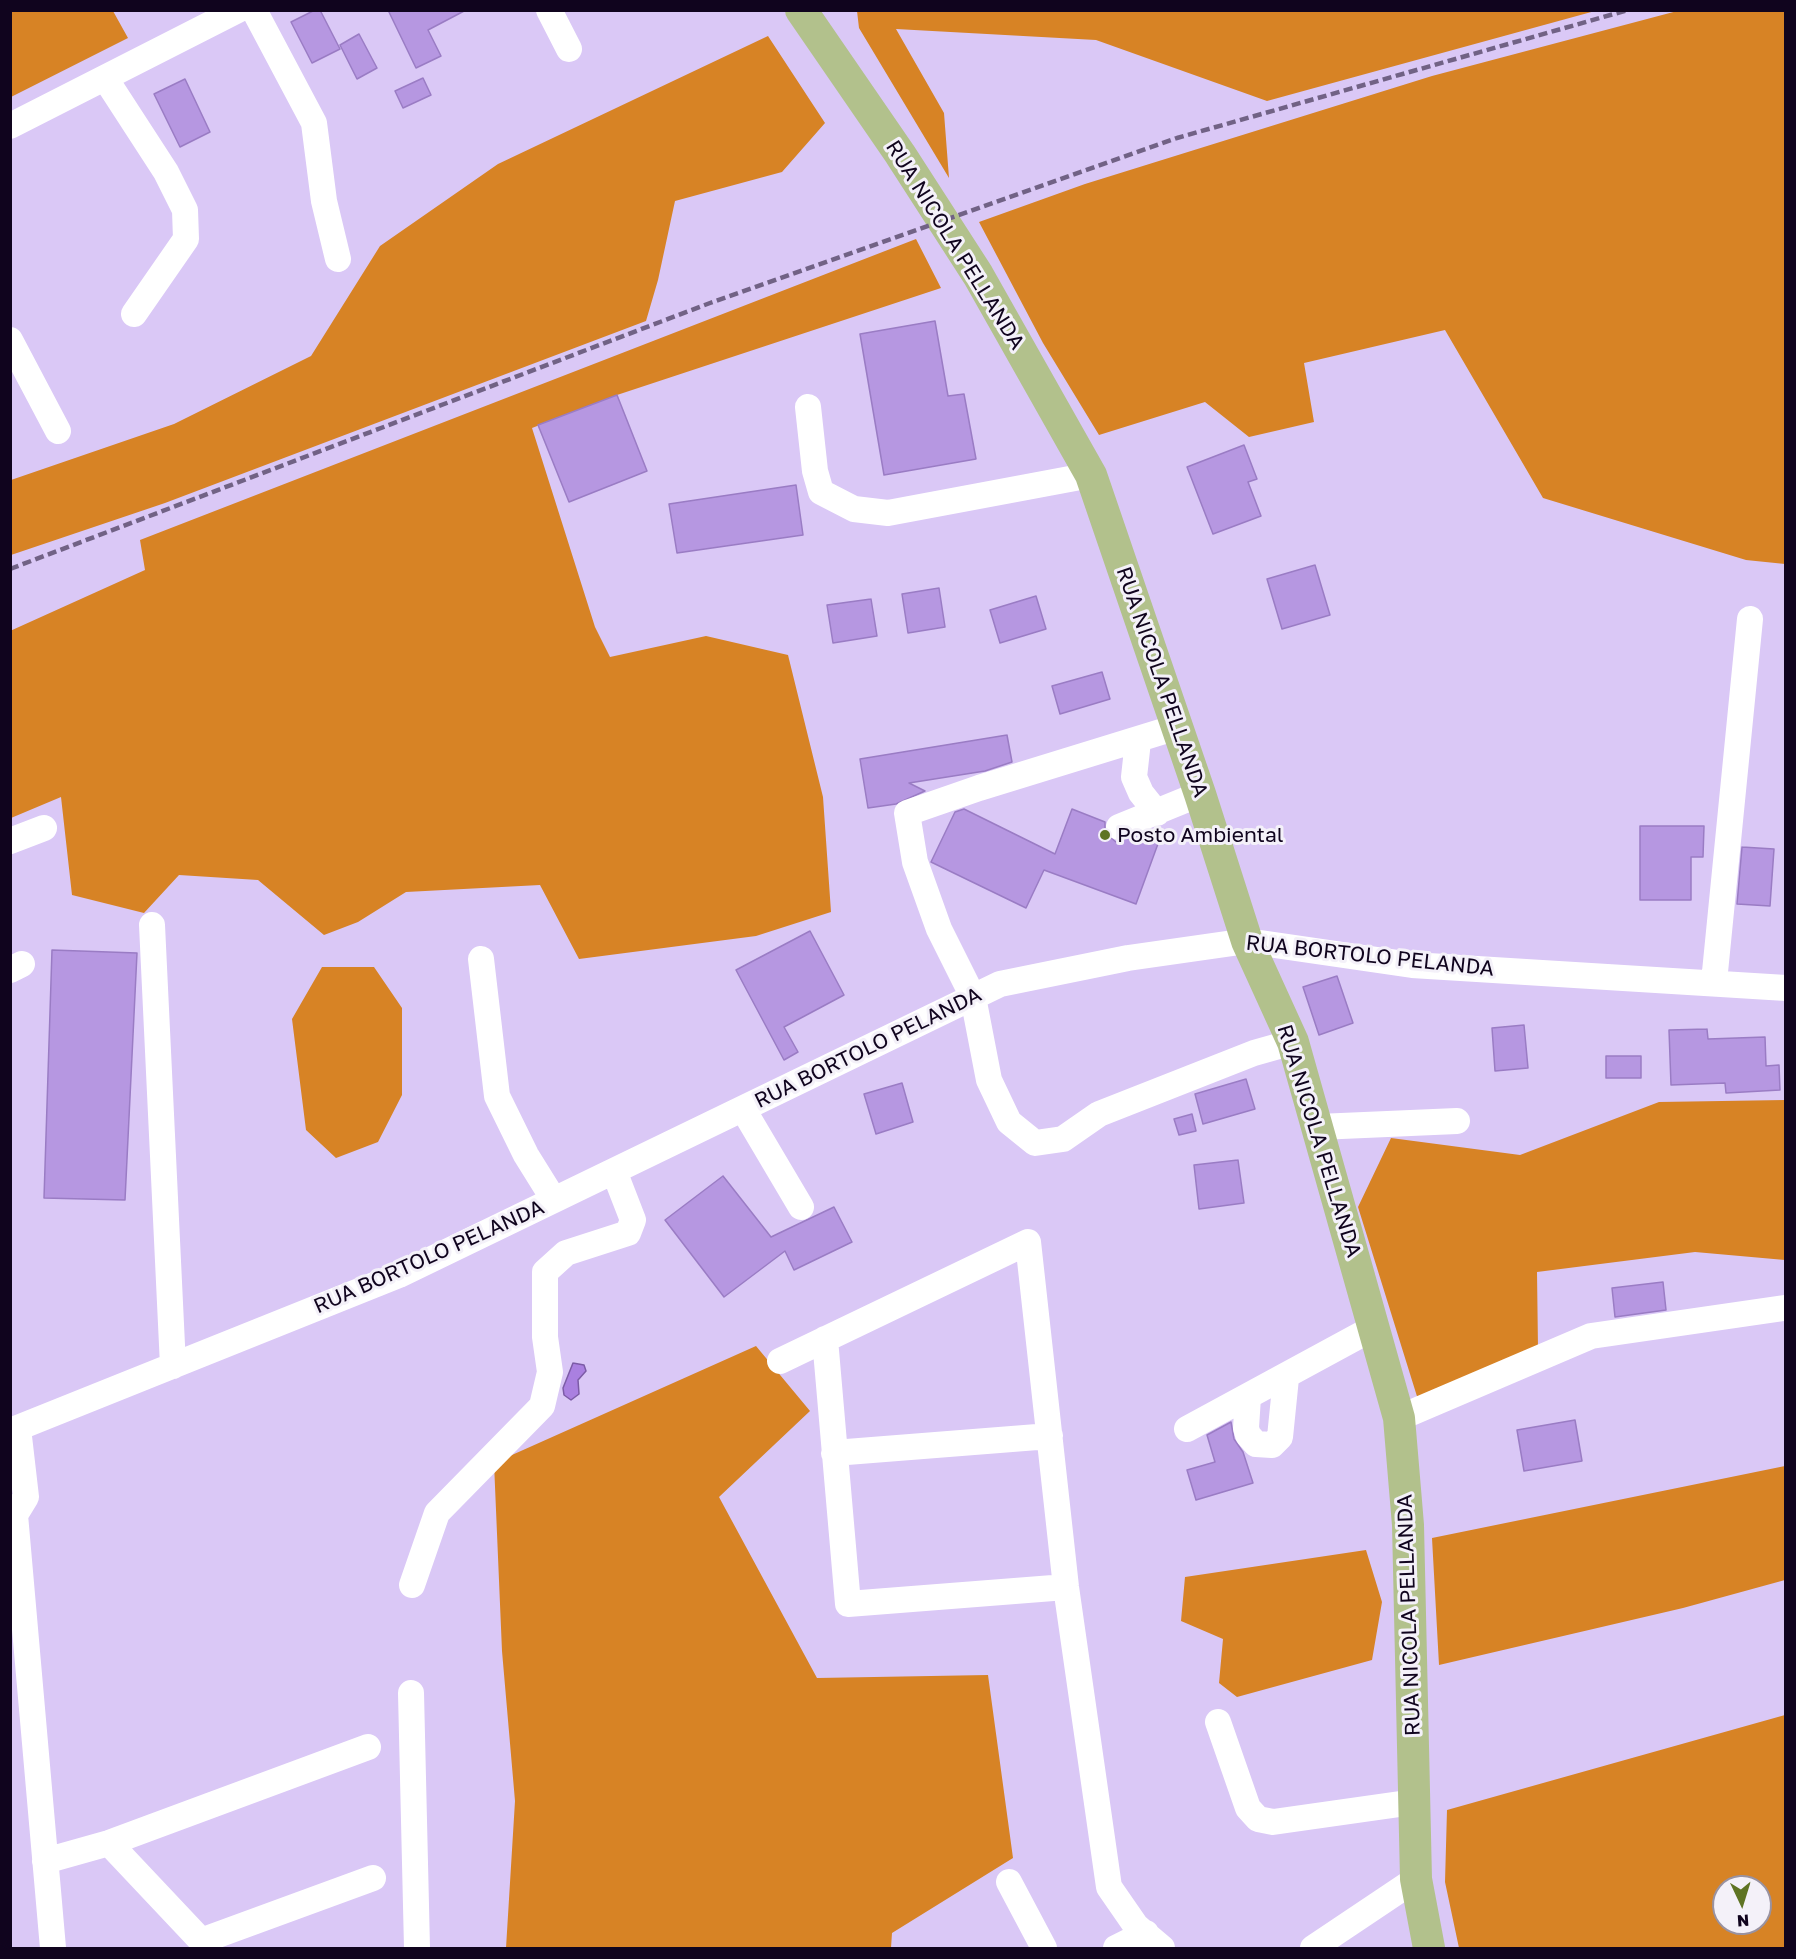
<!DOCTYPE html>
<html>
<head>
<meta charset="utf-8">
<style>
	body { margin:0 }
	#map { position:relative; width:1796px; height:1959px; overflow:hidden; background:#dac8f6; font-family:"Golos Text",sans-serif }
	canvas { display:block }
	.frame { position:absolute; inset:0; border:12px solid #10041e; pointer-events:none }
	.north { position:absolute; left:1712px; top:1875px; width:60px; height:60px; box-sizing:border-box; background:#f4f1f9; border:2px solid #9992a1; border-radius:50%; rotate:176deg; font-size:16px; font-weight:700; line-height:24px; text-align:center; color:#10041e }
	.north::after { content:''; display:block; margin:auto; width:21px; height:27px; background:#5f7424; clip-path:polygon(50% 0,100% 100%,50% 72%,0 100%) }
</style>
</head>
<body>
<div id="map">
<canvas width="1796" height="1959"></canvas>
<div class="frame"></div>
<div class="north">N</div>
</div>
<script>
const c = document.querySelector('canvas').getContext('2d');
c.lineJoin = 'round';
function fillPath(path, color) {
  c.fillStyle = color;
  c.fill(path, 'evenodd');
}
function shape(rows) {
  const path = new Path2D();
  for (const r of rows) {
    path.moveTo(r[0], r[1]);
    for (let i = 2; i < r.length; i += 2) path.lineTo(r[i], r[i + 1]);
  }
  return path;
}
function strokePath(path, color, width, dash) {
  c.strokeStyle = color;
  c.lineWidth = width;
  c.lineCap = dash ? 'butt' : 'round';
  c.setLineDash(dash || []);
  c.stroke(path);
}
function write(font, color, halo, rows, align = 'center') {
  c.font = font + ' "Golos Text",sans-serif';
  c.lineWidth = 6;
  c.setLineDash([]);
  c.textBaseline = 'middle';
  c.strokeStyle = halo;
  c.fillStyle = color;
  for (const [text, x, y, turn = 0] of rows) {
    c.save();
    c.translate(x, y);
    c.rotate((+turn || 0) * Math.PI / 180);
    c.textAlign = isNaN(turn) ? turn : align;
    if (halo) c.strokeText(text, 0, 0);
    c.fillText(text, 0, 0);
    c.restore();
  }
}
const forest = shape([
	[11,10,113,11,128,38,11,97],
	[1681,10,1785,11,1785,564,1746,560,1543,498,1445,330,1304,363,1314,422,1249,437,1205,402,1099,435,1043,343,979,222,1085,184,1432,76],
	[857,11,857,10,1595,11,1267,101,1096,40,896,29,944,113,949,178,859,28],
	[768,36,825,123,782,172,675,201,658,280,646,321,165,503,11,555,11,480,174,424,311,356,380,246,498,164],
	[916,239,941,288,617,395,532,428,595,627,610,657,706,636,788,655,823,797,831,912,756,936,579,959,540,885,406,892,358,922,324,935,258,880,179,875,144,913,72,895,61,797,11,818,10,631,145,570,140,540],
	[322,967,374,967,402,1008,402,1095,378,1142,336,1158,306,1130,292,1019],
	[1785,1100,1785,1260,1695,1252,1537,1272,1538,1349,1420,1406,1358,1207,1391,1138,1520,1155,1659,1102],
	[756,1346,810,1411,719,1497,817,1678,988,1675,1013,1858,892,1933,891,1948,506,1948,515,1801,502,1651,494,1463],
	[1785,1466,1785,1580,1683,1608,1439,1665,1432,1538],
	[1366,1550,1382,1602,1372,1660,1237,1697,1219,1683,1223,1639,1181,1621,1185,1577],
	[1785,1715,1785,1948,1459,1948,1445,1882,1447,1810],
	[1724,1887,1760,1887,1760,1923,1724,1923]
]);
const water = shape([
	[573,1363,584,1365,586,1371,578,1380,579,1394,571,1400,564,1395,563,1388,573,1363]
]);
const building = shape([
	[315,10,320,10,340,49,312,63,291,22,315,10],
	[388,10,466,10,428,30,441,56,416,68,388,10],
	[359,34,377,68,357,79,340,45,359,34],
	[423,78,431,95,403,108,395,91,423,78],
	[185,79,210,132,180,147,154,94,185,79],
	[935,321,948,396,964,394,976,459,884,475,860,334,935,321],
	[617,395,647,471,569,502,538,425,617,395],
	[1244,445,1257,479,1248,482,1261,516,1213,534,1187,467,1244,445],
	[796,485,803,535,677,553,669,504,796,485],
	[1315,565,1330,615,1282,629,1267,579,1315,565],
	[939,588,945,627,908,633,902,594,939,588],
	[1036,596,1046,629,1000,643,990,610,1036,596],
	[871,599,877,636,833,643,827,605,871,599],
	[1102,672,1110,699,1060,714,1052,686,1102,672],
	[1007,735,1012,762,985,771,909,783,925,791,896,804,868,808,860,759,1007,735],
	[964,809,1055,854,1072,809,1105,822,1105,833,1116,842,1141,834,1159,841,1136,904,1044,870,1026,908,931,862,955,812,964,809],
	[1640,826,1704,826,1703,857,1691,857,1691,900,1640,900,1640,826],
	[1742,847,1774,849,1770,906,1737,904,1742,847],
	[810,931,844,995,784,1027,798,1052,784,1060,736,970,810,931],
	[52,950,137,953,125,1200,44,1198,52,950],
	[1337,976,1353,1023,1319,1035,1303,987,1337,976],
	[1524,1025,1528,1068,1495,1071,1492,1028,1524,1025],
	[1707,1029,1708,1039,1765,1037,1766,1066,1779,1065,1780,1090,1726,1093,1725,1083,1671,1085,1669,1030,1707,1029],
	[1606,1056,1641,1056,1641,1078,1606,1078,1606,1056],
	[1246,1079,1255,1109,1203,1124,1195,1094,1246,1079],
	[902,1083,913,1122,876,1134,864,1094,902,1083],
	[1192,1114,1196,1131,1179,1135,1174,1119,1192,1114],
	[1238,1160,1244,1203,1199,1209,1194,1165,1238,1160],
	[723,1176,771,1237,834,1207,852,1242,794,1270,785,1251,724,1297,665,1220,723,1176],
	[1663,1282,1666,1310,1615,1317,1612,1288,1663,1282],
	[1575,1420,1582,1461,1524,1471,1517,1430,1575,1420],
	[1231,1422,1234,1439,1243,1452,1253,1483,1196,1500,1187,1470,1215,1462,1207,1435,1231,1422]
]);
const minor = shape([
	[254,10,314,123,324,201,338,259],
	[549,10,569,49],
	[105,78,166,172,185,210,186,239,134,314],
	[10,126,238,10],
	[10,340,58,431],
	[808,407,815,471,821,492,854,509,888,513,1091,475],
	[1177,727,979,788,907,813,915,862,939,929,973,997,989,1080,1009,1122,1035,1143,1063,1139,1099,1114,1254,1053,1293,1042],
	[1138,741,1134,777,1141,793,1157,813],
	[1119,827,1200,794],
	[10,841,44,828],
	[152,925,173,1366],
	[481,959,497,1096,526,1155,554,1200],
	[10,970,22,964],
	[1714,982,1750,619],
	[743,1109,801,1207],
	[1318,1127,1457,1121],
	[825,1339,848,1604,1066,1587],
	[780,1361,1028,1242,1066,1587,1109,1887,1136,1926,1162,1948],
	[1248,1397,1246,1428,1248,1435,1256,1444,1272,1445,1280,1437,1286,1378],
	[1399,1418,1591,1336,1784,1308],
	[1187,1429,1375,1327],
	[10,1431,399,1275,1000,984,1128,958,1247,941,1412,965,1786,988],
	[834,1453,1050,1436],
	[10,1507,15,1515,53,1948],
	[15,1515,26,1497,18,1428],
	[412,1585,437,1513,542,1406,550,1372,545,1337,545,1272,566,1253,628,1233,633,1220,614,1171],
	[411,1693,417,1948],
	[1218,1722,1248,1808,1258,1819,1273,1822,1414,1802],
	[109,1843,208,1948],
	[45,1861,109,1843,368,1747],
	[1009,1882,1044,1948],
	[201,1941,373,1878],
	[1116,1948,1146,1933],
	[1313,1948,1416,1879]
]);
const major = shape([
	[801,10,900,154,978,275,1091,475,1200,794,1247,941,1293,1042,1399,1418,1408,1525,1416,1879,1429,1948]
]);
const rail = shape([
	[10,569,710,303,1177,138,1628,10]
]);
const markers = [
	[1105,835,6,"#5f7424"]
];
const streetNames = [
	["RUA NICOLA PELLANDA",955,245,58],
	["RUA NICOLA PELLANDA",1162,682,71],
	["RUA BORTOLO PELANDA",1370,956,6],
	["RUA BORTOLO PELANDA",868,1048,-26],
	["RUA NICOLA PELLANDA",1319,1141,73],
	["RUA BORTOLO PELANDA",429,1257,-24],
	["RUA NICOLA PELLANDA",1409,1615,-92]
];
const poiNames = [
	["Posto Ambiental",1117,835]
];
fillPath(forest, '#d78325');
fillPath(water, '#aa80e0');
strokePath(water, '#7c5ba6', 1.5);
fillPath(building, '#b697e1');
strokePath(building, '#9a7cc4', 1.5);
strokePath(minor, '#fff', 26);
strokePath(major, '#b2c18c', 32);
strokePath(rail, '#716285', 4.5, [9, 4.5]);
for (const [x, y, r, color] of markers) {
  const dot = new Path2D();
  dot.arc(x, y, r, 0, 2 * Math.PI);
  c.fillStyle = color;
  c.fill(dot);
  strokePath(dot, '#f4f1f9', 2);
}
write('21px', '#10041e', '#f4f1f9', streetNames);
write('21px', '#10041e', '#f4f1f9', poiNames, 'left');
</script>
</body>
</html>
